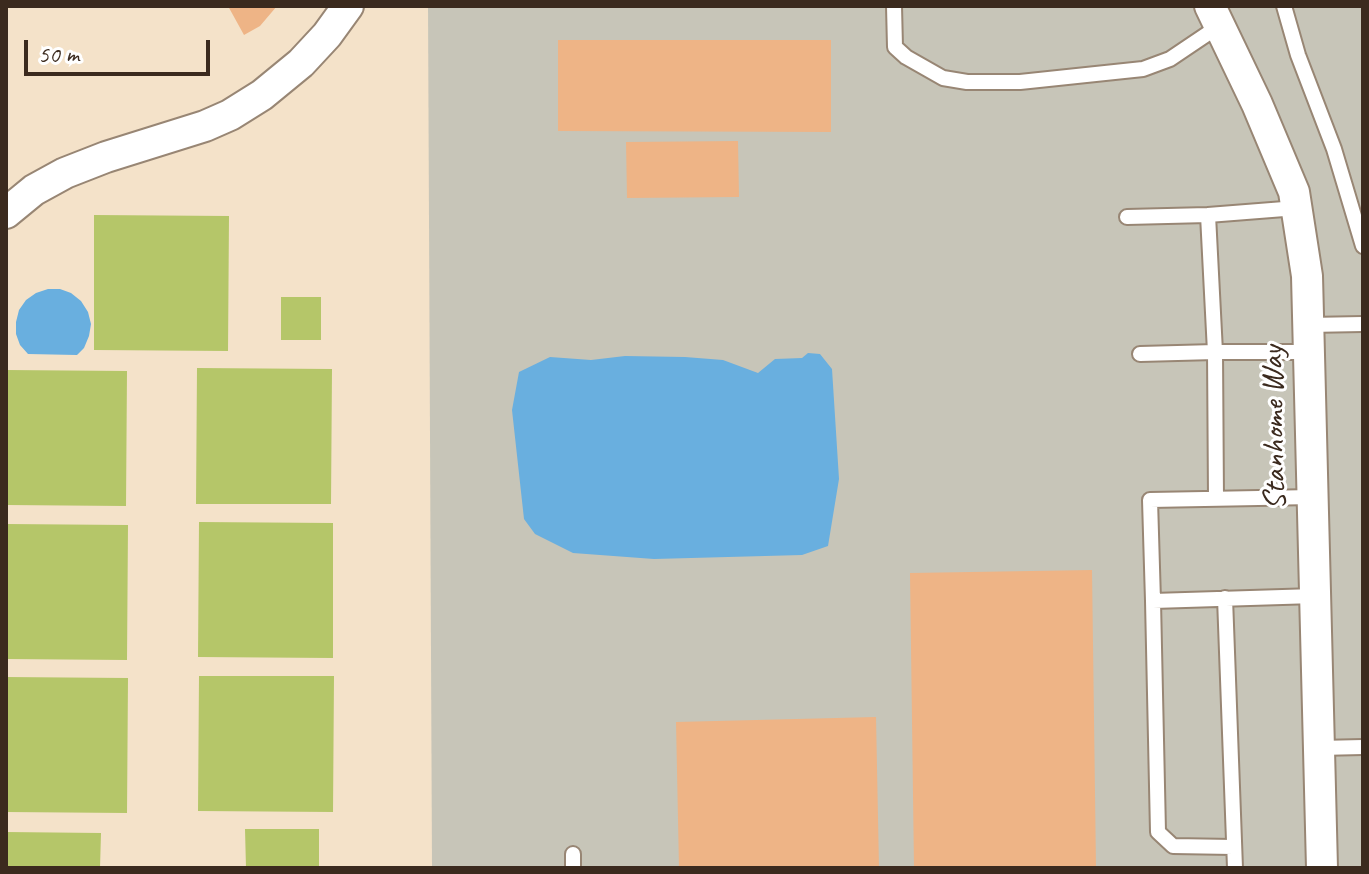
<!DOCTYPE html>
<html>
<head>
<meta charset="utf-8">
<style>
	body { margin:0 }
	#map { position:relative; width:1369px; height:874px; overflow:hidden; background:#f4e2c9; font-family:Caveat,sans-serif }
	canvas { display:block }
	.frame { position:absolute; inset:0; border:8px solid #3b2a1e; pointer-events:none }
	.scale { position:absolute; left:24px; top:40px; width:186px; height:36px; box-sizing:border-box; border:4px solid #3b2a1e; border-top:0; padding-left:10px; font-size:24px; line-height:28px; white-space:nowrap; color:#3b2a1e; -webkit-text-stroke:6px #fff; paint-order:stroke }
</style>
</head>
<body>
<div id="map">
<canvas width="1369" height="874"></canvas>
<div class="frame"></div>
<div class="scale">50 m</div>
</div>
<script>
const c = document.querySelector('canvas').getContext('2d');
c.lineJoin = 'round';
function fillPath(path, color) {
  c.fillStyle = color;
  c.fill(path, 'evenodd');
}
function shape(rows) {
  const path = new Path2D();
  for (const r of rows) {
    path.moveTo(r[0], r[1]);
    for (let i = 2; i < r.length; i += 2) path.lineTo(r[i], r[i + 1]);
  }
  return path;
}
function strokePath(path, color, width, dash) {
  c.strokeStyle = color;
  c.lineWidth = width;
  c.lineCap = dash ? 'butt' : 'round';
  c.setLineDash(dash || []);
  c.stroke(path);
}
function write(font, color, halo, rows, align = 'center') {
  c.font = font + ' Caveat,sans-serif';
  c.lineWidth = 6;
  c.setLineDash([]);
  c.textBaseline = 'middle';
  c.strokeStyle = halo;
  c.fillStyle = color;
  for (const [text, x, y, turn = 0] of rows) {
    c.save();
    c.translate(x, y);
    c.rotate((+turn || 0) * Math.PI / 180);
    c.textAlign = isNaN(turn) ? turn : align;
    if (halo) c.strokeText(text, 0, 0);
    c.fillText(text, 0, 0);
    c.restore();
  }
}
const industrial = shape([
	[428,6,1363,6,1363,868,432,868]
]);
const green = shape([
	[94,215,229,216,228,351,94,350],
	[281,297,321,297,321,340,281,340],
	[197,368,332,369,331,504,196,504],
	[6,370,127,371,126,506,6,505],
	[199,522,333,523,333,658,198,657],
	[6,524,128,525,127,660,6,659],
	[199,676,334,676,333,812,198,811],
	[6,677,128,678,127,813,6,812],
	[245,829,319,829,319,868,246,868],
	[6,832,101,833,100,868,6,868]
]);
const water = shape([
	[48,289,60,289,71,293,81,301,88,312,91,324,89,336,84,348,77,355,28,354,20,345,16,334,16,322,19,310,26,300,36,293],
	[808,353,820,354,832,369,839,479,828,546,802,555,654,559,573,553,535,534,524,519,512,410,519,372,550,357,591,360,625,356,685,357,723,360,758,373,775,359,802,358]
]);
const building = shape([
	[228,6,277,6,260,26,244,35],
	[558,40,831,40,831,132,558,131],
	[738,141,739,197,627,198,626,142],
	[1092,570,1096,868,914,868,910,573],
	[876,717,879,868,679,868,676,722]
]);
const service = shape([
	[894,6,895,47,906,57,943,78,967,82,1020,82,1143,69,1170,59,1219,26],
	[1284,6,1298,55,1334,149,1363,246],
	[1127,217,1208,215],
	[1308,325,1363,324],
	[1140,354,1215,352,1208,215,1297,208],
	[1216,499,1215,352,1309,352],
	[1225,598,1235,868],
	[1153,601,1150,500,1313,497],
	[1319,748,1363,747],
	[1233,847,1173,846,1158,832,1153,601,1315,596],
	[573,854,573,868]
]);
const minor = shape([
	[1210,6,1257,104,1294,192,1307,276,1322,868],
	[6,213,34,190,65,173,106,157,205,126,230,115,262,95,301,63,327,35,348,6]
]);
const streetNames = [
	["Stanhome Way",1275,428,-91]
];
fillPath(industrial, '#c7c5b8');
fillPath(green, '#b5c669');
fillPath(water, '#69afdf');
fillPath(building, '#eeb486');
strokePath(service, '#988674', 18);
strokePath(minor, '#988674', 34);
strokePath(service, '#fff', 14);
strokePath(minor, '#fff', 30);
write('32px', '#3b2a1e', '#fff', streetNames);
</script>
</body>
</html>
